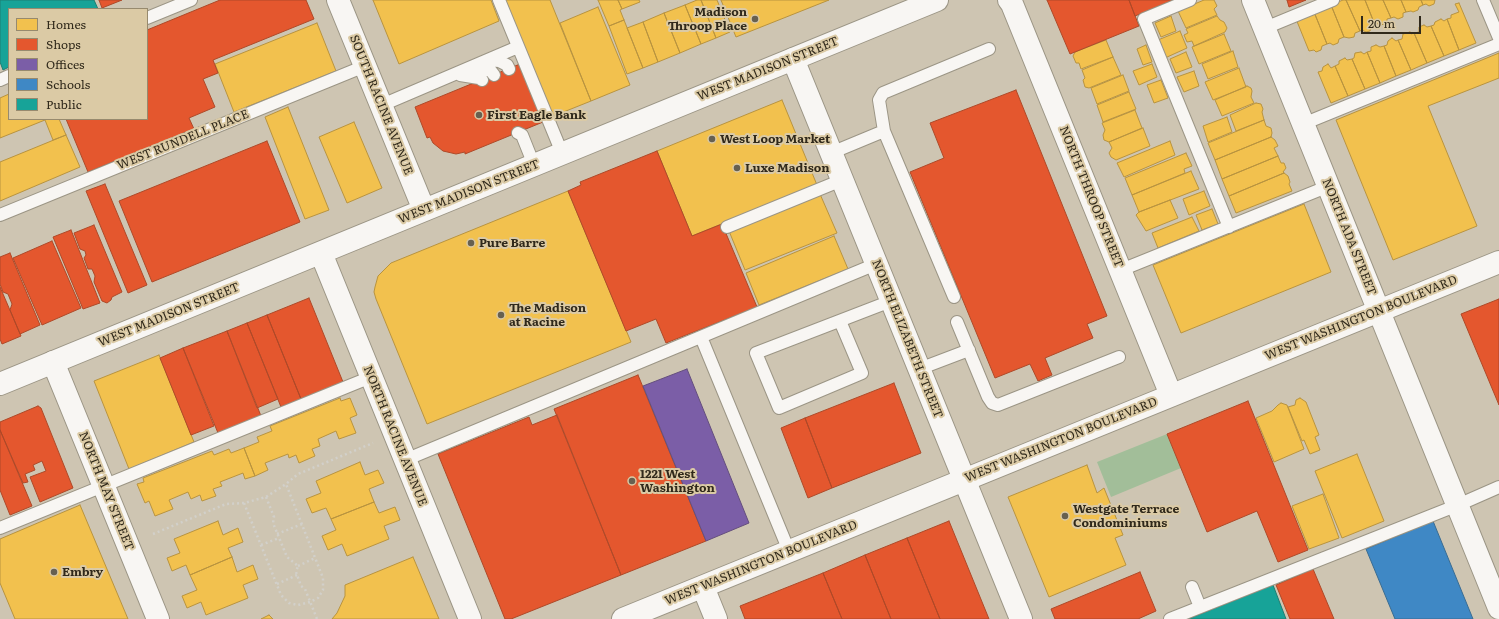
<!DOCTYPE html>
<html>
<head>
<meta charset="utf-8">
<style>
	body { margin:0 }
	#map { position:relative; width:1499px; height:619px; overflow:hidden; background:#cec5b2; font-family:Literata,serif }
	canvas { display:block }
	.legend { position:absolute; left:8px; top:8px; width:140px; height:112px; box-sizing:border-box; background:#dbcaa5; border:1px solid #978a6e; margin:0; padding:5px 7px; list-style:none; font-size:12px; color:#30291b }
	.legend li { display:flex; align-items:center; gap:8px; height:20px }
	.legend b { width:20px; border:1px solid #978a6e }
	.scale { position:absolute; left:1361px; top:16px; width:60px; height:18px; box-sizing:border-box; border:2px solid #30291b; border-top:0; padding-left:5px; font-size:12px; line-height:14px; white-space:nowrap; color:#30291b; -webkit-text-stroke:3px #dbcaa5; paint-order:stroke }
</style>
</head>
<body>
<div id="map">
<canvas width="1499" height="619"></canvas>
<ul class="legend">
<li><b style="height:11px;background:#f2c14e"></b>Homes</li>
<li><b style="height:11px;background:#e4572e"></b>Shops</li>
<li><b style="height:11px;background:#7b5ea7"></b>Offices</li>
<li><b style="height:11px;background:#3f88c5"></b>Schools</li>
<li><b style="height:11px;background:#17a398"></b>Public</li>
</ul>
<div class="scale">20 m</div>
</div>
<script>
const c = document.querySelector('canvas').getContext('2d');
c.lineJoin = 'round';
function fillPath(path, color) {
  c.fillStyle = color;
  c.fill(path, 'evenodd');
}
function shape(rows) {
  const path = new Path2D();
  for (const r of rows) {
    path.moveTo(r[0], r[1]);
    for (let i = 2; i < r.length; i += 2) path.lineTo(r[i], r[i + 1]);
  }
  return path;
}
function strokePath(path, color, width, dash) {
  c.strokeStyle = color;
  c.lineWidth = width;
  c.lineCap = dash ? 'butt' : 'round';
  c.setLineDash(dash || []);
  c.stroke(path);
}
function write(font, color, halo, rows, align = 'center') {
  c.font = font + ' Literata,serif';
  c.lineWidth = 4;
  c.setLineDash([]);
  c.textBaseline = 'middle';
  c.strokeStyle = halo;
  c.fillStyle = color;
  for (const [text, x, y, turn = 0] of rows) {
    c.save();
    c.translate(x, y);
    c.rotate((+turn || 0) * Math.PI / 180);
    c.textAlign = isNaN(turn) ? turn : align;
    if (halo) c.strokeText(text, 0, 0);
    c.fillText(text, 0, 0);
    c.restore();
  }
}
const green = shape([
	[1167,434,1181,468,1111,497,1097,462]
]);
const homes = shape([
	[373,0,491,0,499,21,399,64,373,0],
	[504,0,550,0,591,101,551,117,504,0],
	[598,0,618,0,622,9,620,10,624,20,609,26,598,0],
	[618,0,639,0,640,2,622,9,618,0],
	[697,0,701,0,716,38,701,44,685,5,697,0],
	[701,0,717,0,730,32,716,38,701,0],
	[721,0,829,0,736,37,721,0],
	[1204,0,1214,0,1217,6,1214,9,1217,15,1186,28,1178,11,1204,0],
	[1343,0,1346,0,1360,31,1355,33,1354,37,1349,38,1344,37,1331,5,1343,0],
	[1346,0,1365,0,1375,25,1371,27,1370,31,1366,32,1362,30,1360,31,1346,0],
	[1365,0,1383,0,1391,18,1387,19,1387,23,1381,25,1379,23,1375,25,1365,0],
	[1383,0,1401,0,1406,12,1403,13,1403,17,1398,19,1394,17,1391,18,1383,0],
	[1401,0,1421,0,1423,5,1419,7,1418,10,1413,12,1411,11,1406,12,1401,0],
	[1421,0,1435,0,1434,4,1429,6,1426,4,1423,5,1421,0],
	[1459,3,1476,43,1459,50,1447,19,1451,18,1451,15,1459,12,1455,4,1459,3],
	[685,5,701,44,680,53,664,13,685,5],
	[1331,5,1344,37,1339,39,1338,43,1333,45,1330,43,1327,44,1314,12,1331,5],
	[598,7,630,85,591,101,560,23,598,7],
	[1314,12,1327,44,1322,46,1321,50,1316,52,1314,50,1309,51,1296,19,1314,12],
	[664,13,680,53,658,62,643,22,664,13],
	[1171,16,1176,31,1161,37,1155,23,1171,16],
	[1217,16,1220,20,1224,22,1227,28,1225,32,1194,46,1192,41,1187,42,1184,35,1188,33,1186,29,1217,16],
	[1441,19,1444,21,1447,19,1459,50,1444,56,1431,26,1434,25,1435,22,1441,19],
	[624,20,643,68,627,74,609,26,624,20],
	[643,22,658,62,643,68,627,28,643,22],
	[317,23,336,71,234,112,215,64,317,23],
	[1424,25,1427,27,1431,26,1444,56,1427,63,1414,33,1419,32,1419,27,1424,25],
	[1180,31,1187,48,1165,58,1158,40,1180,31],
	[1410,32,1411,34,1414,33,1427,63,1411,70,1398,40,1402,39,1403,34,1410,32],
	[1224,34,1231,51,1199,64,1192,47,1224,34],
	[1392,38,1396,41,1398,40,1411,70,1396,76,1384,46,1387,45,1388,41,1392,38],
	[1106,40,1113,57,1081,69,1079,63,1076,63,1073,56,1075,52,1106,40],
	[1146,45,1152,62,1143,65,1137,49,1146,45],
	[1376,45,1380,47,1384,46,1396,76,1380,83,1367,52,1371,51,1371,47,1376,45],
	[1233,51,1238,67,1208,79,1202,64,1233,51],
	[1186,52,1192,67,1176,73,1170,59,1186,52],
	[1361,52,1364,54,1367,52,1380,83,1365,89,1352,59,1354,58,1355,53,1361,52],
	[1499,53,1499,78,1428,106,1477,226,1393,260,1336,120,1499,53],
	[1113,57,1121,75,1089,88,1085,87,1083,80,1085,78,1082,70,1113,57],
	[1345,58,1347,60,1352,59,1365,89,1348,96,1335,66,1339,64,1339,61,1345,58],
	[1152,64,1157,77,1139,85,1133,71,1152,64],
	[1328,64,1331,68,1335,66,1348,96,1331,103,1318,72,1322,71,1323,67,1328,64],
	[1239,68,1246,87,1213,100,1205,82,1239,68],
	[1194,71,1199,86,1184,92,1177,77,1194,71],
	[1123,75,1129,91,1097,104,1091,88,1123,75],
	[1161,80,1168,98,1154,103,1147,85,1161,80],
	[1247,86,1251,88,1252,91,1251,97,1254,103,1222,116,1215,100,1247,86],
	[1129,92,1136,109,1103,122,1097,105,1129,92],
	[9,94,9,119,59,119,66,135,53,140,45,120,0,138,0,98,9,94],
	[782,100,817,185,692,236,657,151,782,100],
	[1256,103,1261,104,1263,109,1262,112,1264,120,1236,131,1230,115,1256,103],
	[288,107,329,210,305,219,265,117,288,107],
	[1135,110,1142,128,1109,142,1104,140,1103,135,1105,130,1102,123,1135,110],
	[1227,117,1232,132,1208,142,1203,126,1227,117],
	[1264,120,1266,126,1271,128,1272,133,1271,137,1215,160,1208,143,1264,120],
	[354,122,382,188,347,203,319,137,354,122],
	[1143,128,1150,146,1116,160,1111,157,1109,153,1112,148,1109,142,1143,128],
	[66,135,80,167,0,201,0,162,66,135],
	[1271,137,1275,140,1278,146,1274,148,1278,156,1222,179,1215,160,1271,137],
	[1170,141,1175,155,1124,177,1117,163,1170,141],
	[1186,153,1192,166,1184,169,1185,173,1132,195,1125,178,1186,153],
	[1278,156,1281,163,1284,163,1286,168,1283,172,1284,173,1229,196,1222,179,1278,156],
	[1191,171,1199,189,1139,212,1132,195,1191,171],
	[1284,173,1288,176,1290,182,1289,184,1292,191,1236,213,1229,196,1284,173],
	[568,191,631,342,427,424,376,299,374,292,375,287,378,276,391,263,568,191],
	[1204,191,1210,206,1189,215,1183,199,1204,191],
	[820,194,837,233,745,270,729,231,820,194],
	[1170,200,1178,218,1146,231,1136,215,1139,212,1170,200],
	[1304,204,1331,272,1181,333,1153,265,1304,204],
	[1212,209,1218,224,1202,230,1196,215,1212,209],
	[1192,217,1199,231,1158,248,1152,233,1192,217],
	[834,236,848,269,759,305,746,273,834,236],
	[159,355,194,442,129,469,94,381,159,355],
	[340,398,341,401,350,398,357,415,350,418,356,433,339,439,336,431,318,439,320,446,312,449,315,456,299,463,296,455,289,458,288,454,265,463,268,470,255,476,244,448,259,442,257,437,272,431,270,426,340,398],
	[1300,398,1306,402,1319,435,1315,437,1320,450,1310,454,1304,440,1302,441,1288,407,1295,405,1296,400,1300,398],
	[1281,403,1287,405,1304,449,1274,462,1256,418,1272,411,1278,405,1281,403],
	[244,448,255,476,245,479,243,473,220,482,222,486,213,489,216,496,202,501,200,495,191,499,188,492,169,500,173,509,155,516,149,501,145,503,137,484,144,482,143,478,212,451,214,455,229,449,231,453,244,448],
	[1357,454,1384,521,1342,538,1315,471,1357,454],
	[360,462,365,475,378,470,384,483,369,489,374,502,331,519,326,508,312,513,306,499,321,493,316,481,360,462],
	[1087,465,1097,493,1104,488,1123,535,1115,538,1126,565,1049,597,1008,497,1087,465],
	[1323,494,1339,538,1309,549,1292,506,1323,494],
	[374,502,379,513,395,507,400,520,384,526,389,539,347,556,342,544,328,550,322,536,336,530,331,519,374,502],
	[80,505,128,619,15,619,0,583,0,539,80,505],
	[218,521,223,535,238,528,243,542,228,548,232,557,190,575,186,565,172,571,167,558,180,553,174,539,218,521],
	[232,557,237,572,253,565,258,579,243,585,248,598,206,615,201,602,187,608,182,596,197,590,190,575,232,557],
	[413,557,439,619,332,619,337,613,345,596,345,585,413,557],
	[269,615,273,619,261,619,269,615]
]);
const shops = shape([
	[99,0,122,0,102,8,99,0],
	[220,0,306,0,314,19,213,60,218,73,203,79,215,107,189,118,194,129,88,172,66,119,147,119,147,30,220,0],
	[1047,0,1129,0,1139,26,1070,54,1047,0],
	[1129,0,1174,0,1135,16,1129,0],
	[1287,0,1306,0,1289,7,1287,0],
	[520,64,543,122,465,154,465,152,456,154,443,151,433,143,430,137,427,138,415,107,520,64],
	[1016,90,1107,316,1087,324,1093,338,1045,358,1052,375,1038,381,1030,364,995,378,910,172,944,158,930,123,1016,90],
	[267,141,300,222,152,282,119,201,267,141],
	[657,151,692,236,722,224,757,307,666,343,656,319,626,331,568,191,581,185,580,182,657,151],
	[105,184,147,285,128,293,86,191,105,184],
	[94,225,122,292,112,297,111,300,107,303,102,301,94,282,95,276,92,269,88,269,84,258,86,255,85,251,80,249,74,233,94,225],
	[71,230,100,303,83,309,53,237,71,230],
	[52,241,81,308,42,325,13,258,52,241],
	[10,253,40,325,20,334,10,310,12,304,8,294,3,292,0,284,0,257,10,253],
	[0,287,21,336,2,344,0,339,0,287],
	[309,298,343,382,301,399,267,315,309,298],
	[1499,299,1499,405,1461,314,1499,299],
	[267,315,301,399,281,407,247,323,267,315],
	[247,323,278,399,257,408,227,331,247,323],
	[227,331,261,416,218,433,183,348,227,331],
	[183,348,214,426,191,435,160,358,183,348],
	[638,375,706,541,621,575,554,409,638,375],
	[894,383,921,453,832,488,805,418,894,383],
	[1248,401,1308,550,1278,562,1257,511,1207,532,1167,434,1248,401],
	[38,406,41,408,73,488,40,502,30,477,46,471,42,461,33,465,35,470,25,474,28,482,23,483,0,430,0,422,38,406],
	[557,415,621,575,511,619,505,619,438,454,529,417,532,425,557,415],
	[805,418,832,488,808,498,781,428,805,418],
	[0,430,32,506,10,515,0,490,0,430],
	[949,521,989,619,940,619,907,538,949,521],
	[907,538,940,619,891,619,865,555,907,538],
	[865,555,891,619,842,619,823,573,865,555],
	[1313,569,1334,619,1290,619,1276,585,1313,569],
	[1140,572,1156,611,1138,619,1055,619,1051,609,1140,572],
	[823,573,842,619,745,619,740,606,823,573]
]);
const offices = shape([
	[687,369,749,523,706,541,643,386,687,369]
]);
const schools = shape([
	[1433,521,1473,619,1395,619,1366,549,1433,521]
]);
const public = shape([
	[0,0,94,0,98,9,9,9,9,67,3,70,0,62,0,0],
	[1273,585,1286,619,1188,619,1273,585]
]);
const path = shape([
	[266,497,274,517,273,523,287,557,298,566,296,572,301,586,305,589,317,619],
	[244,503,281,595,289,603,298,605,310,602,318,598,323,590,323,578,286,484],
	[153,534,226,504,244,503,266,497,286,484,298,474,373,443],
	[277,534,302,524],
	[261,545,279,538],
	[298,566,315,558],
	[277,584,297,575]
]);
const lane = shape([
	[499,0,562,153],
	[1190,0,1144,19,1229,227],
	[1483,0,1499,38],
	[147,18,191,0],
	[1265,28,1333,0],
	[488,60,499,61,507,65,509,69],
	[471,69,480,68,491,71,494,75],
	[460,75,479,78,482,80],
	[0,80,9,76],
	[382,105,518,47],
	[1303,124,1499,44],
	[518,133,522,135,534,165],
	[831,153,884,131],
	[0,215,365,66],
	[727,227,842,180],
	[1121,270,1329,186],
	[954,297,884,131,879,100,883,93,989,49],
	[840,321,862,373,779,408,756,353,891,301],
	[957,322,988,397,992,403,998,405,1119,357],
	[701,337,789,551],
	[919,369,969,350],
	[405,460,876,264],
	[0,528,371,377],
	[1192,587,1200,607],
	[1170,619,1458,505,1499,487]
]);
const street = shape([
	[1009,0,1012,4,1171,395],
	[1253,0,1499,608],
	[793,59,1021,619],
	[53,362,158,619],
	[703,587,716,619]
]);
const secondary = shape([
	[338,0,424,210],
	[321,253,470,619],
	[0,384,937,0],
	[623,619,1499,262]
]);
const markers = [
	[755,19,4,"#676050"],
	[479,115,4,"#676050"],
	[712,139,4,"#676050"],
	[737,168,4,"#676050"],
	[471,243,4,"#676050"],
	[501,315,4,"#676050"],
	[632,481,4,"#676050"],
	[1065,516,4,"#676050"],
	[54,572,4,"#676050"]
];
const poiNames = [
	["Madison",747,12,"right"],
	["Throop Place",747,26,"right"],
	["First Eagle Bank",487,115],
	["West Loop Market",720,139],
	["Luxe Madison",745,168],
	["Pure Barre",479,243],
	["The Madison",509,308],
	["at Racine",509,322],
	["1221 West",640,474],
	["Washington",640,488],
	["Westgate Terrace",1073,509],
	["Condominiums",1073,523],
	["Embry",62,572]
];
const streetNames = [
	["WEST MADISON STREET",768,69,-22],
	["SOUTH RACINE AVENUE",381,105,68],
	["WEST RUNDELL PLACE",183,140,-22],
	["WEST MADISON STREET",469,192,-22],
	["NORTH THROOP STREET",1091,197,68],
	["NORTH ADA STREET",1349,237,68],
	["WEST MADISON STREET",169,315,-22],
	["WEST WASHINGTON BOULEVARD",1361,318,-22],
	["NORTH ELIZABETH STREET",907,339,68],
	["NORTH RACINE AVENUE",395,436,68],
	["WEST WASHINGTON BOULEVARD",1061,440,-22],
	["NORTH MAY STREET",106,491,68],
	["WEST WASHINGTON BOULEVARD",761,563,-22]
];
fillPath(green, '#a2be99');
fillPath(homes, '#f2c14e');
strokePath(homes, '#b8933f', 1);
fillPath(shops, '#e4572e');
strokePath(shops, '#ae4928', 1);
fillPath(offices, '#7b5ea7');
strokePath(offices, '#644e7d', 1);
fillPath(schools, '#3f88c5');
strokePath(schools, '#3a6c92', 1);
fillPath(public, '#17a398');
strokePath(public, '#1e7e72', 1);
strokePath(lane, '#9b9585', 14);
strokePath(street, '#9b9585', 24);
strokePath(secondary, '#9b9585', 24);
strokePath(path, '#d2d0ca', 2.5, [2, 3]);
strokePath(lane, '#f8f6f3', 12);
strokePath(street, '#f8f6f3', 22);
strokePath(secondary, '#f8f6f3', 22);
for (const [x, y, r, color] of markers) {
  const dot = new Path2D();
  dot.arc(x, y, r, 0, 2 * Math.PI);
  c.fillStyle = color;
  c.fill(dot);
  strokePath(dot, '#dbcaa5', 1.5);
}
write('bold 12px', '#30291b', '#dbcaa5', poiNames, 'left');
write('12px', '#30291b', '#dbcaa5', streetNames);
</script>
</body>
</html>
